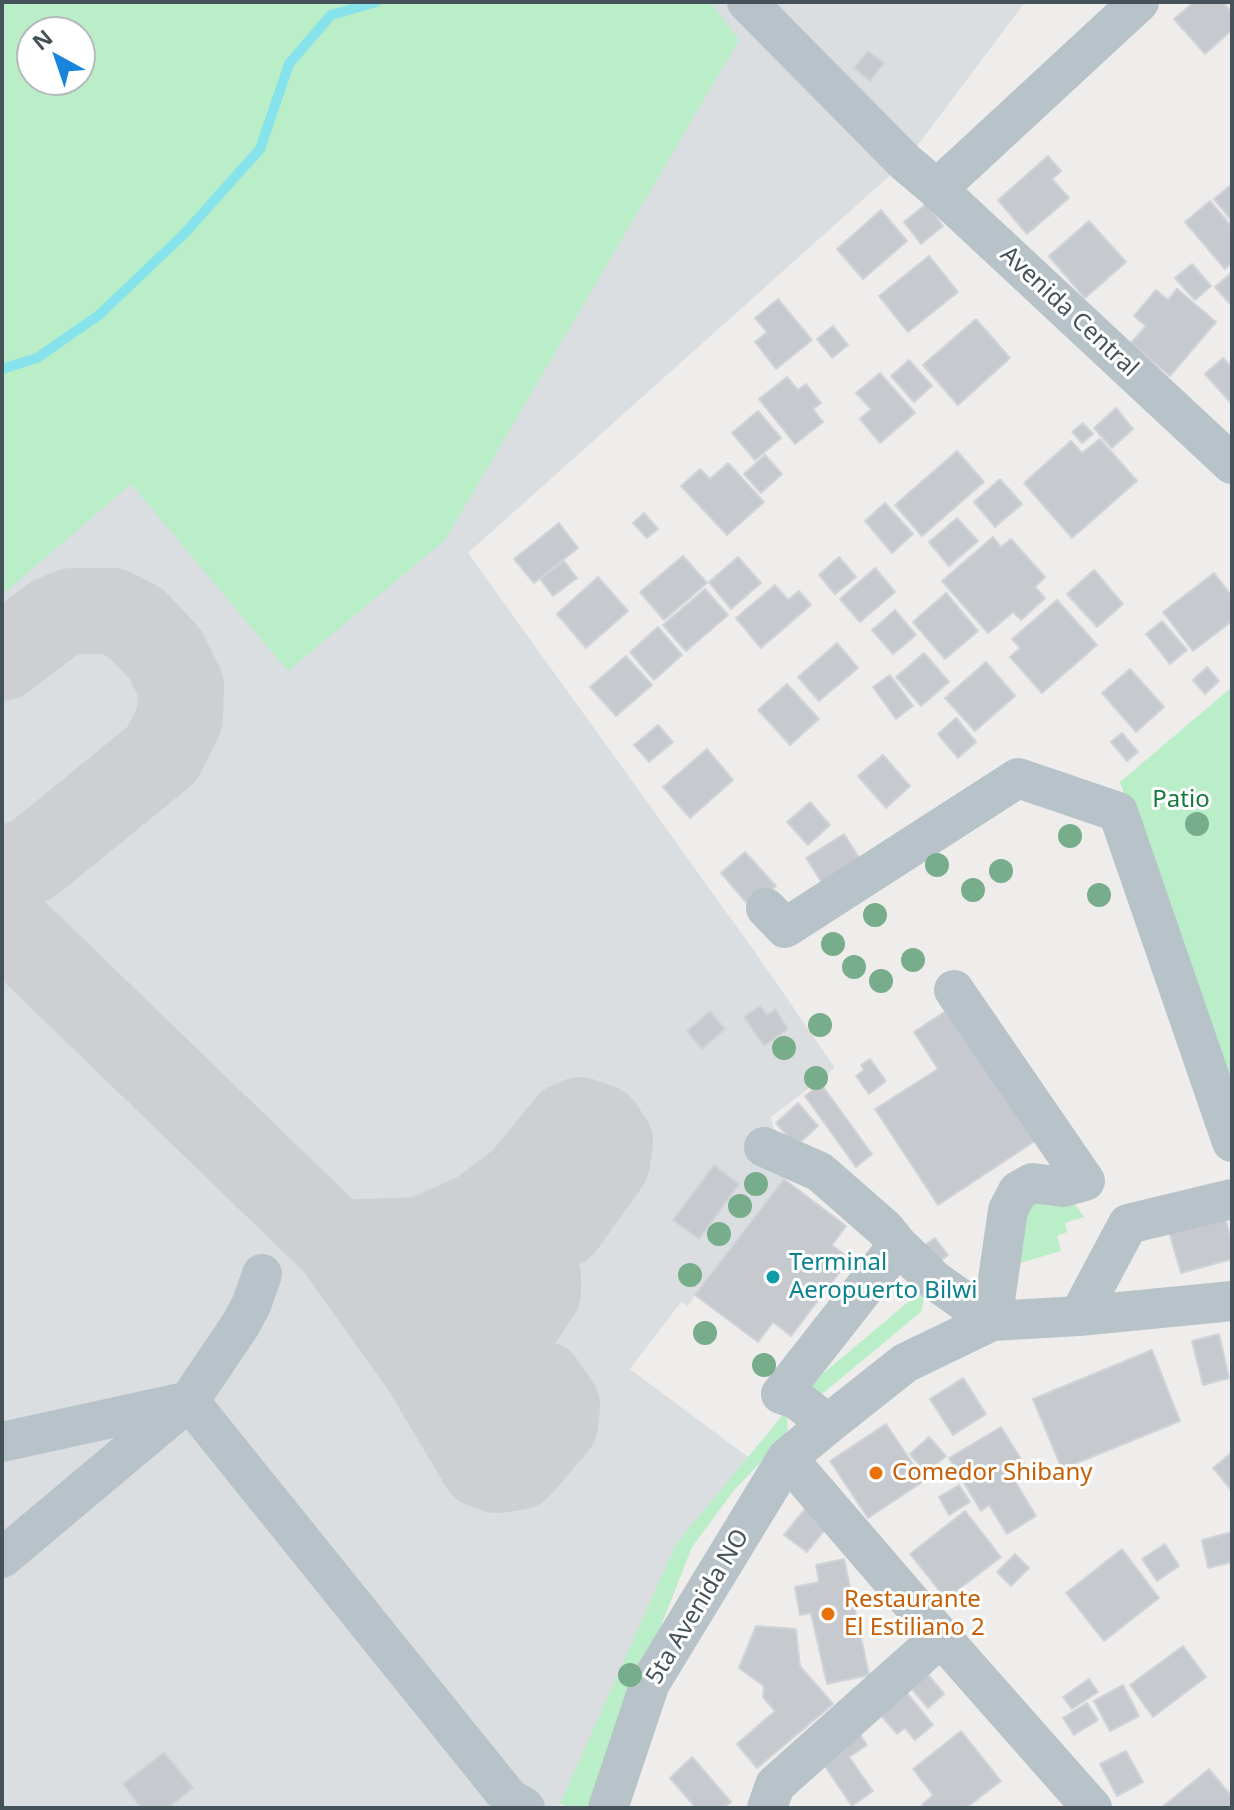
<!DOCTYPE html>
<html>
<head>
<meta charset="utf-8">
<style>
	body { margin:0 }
	#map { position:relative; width:1234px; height:1810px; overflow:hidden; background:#efecec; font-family:"Noto Sans",sans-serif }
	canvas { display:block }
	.frame { position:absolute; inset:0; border:4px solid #455259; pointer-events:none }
	.north { position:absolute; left:16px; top:16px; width:80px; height:80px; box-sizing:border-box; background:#fff; border:2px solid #b5babd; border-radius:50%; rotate:320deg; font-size:22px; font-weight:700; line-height:32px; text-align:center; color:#455259 }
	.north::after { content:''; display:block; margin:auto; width:28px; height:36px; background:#1984dc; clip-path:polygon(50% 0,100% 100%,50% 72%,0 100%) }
</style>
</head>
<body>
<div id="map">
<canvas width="1234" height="1810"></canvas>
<div class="frame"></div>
<div class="north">N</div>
</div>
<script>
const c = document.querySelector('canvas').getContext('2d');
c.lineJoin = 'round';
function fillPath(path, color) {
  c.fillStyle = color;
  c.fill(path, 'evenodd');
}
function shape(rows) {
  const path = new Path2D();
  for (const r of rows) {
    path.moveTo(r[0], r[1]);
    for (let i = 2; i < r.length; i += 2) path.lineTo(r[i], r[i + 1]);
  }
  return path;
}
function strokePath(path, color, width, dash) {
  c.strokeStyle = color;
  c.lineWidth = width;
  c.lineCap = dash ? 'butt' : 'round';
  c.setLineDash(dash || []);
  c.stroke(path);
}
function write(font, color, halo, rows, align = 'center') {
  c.font = font + ' "Noto Sans",sans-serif';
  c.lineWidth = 6;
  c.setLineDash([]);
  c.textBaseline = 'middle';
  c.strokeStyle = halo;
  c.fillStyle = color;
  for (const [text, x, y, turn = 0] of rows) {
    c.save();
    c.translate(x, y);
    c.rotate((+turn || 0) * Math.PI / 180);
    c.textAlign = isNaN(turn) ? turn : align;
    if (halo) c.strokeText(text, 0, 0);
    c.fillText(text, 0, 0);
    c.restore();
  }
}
const airport = shape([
	[2,2,1025,2,905,162,468,553,755,952,835,1068,771,1117,784,1179,846,1226,832,1245,850,1259,791,1336,773,1323,758,1342,695,1295,688,1306,681,1302,630,1369,752,1460,676,1545,559,1808,2,1808],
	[32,32,80,32,80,80,32,80]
]);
const green = shape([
	[2,2,710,2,739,40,445,540,288,671,131,484,2,595],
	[32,32,80,32,80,80,32,80],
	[1232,687,1232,1094,1120,782],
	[1065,1190,1084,1217,1065,1223,1067,1232,1057,1236,1061,1251,1006,1267,1029,1201],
	[927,1286,921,1312,822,1394,807,1387],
	[787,1410,788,1434,735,1489,692,1547,589,1808,570,1808,560,1804,676,1544]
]);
const stream = shape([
	[2,369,37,358,99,315,185,233,260,149,289,64,331,15,376,2]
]);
const taxiway = shape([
	[2,658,53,619,72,611,112,611,137,624,165,654,181,686,180,718,162,754,32,860,2,870],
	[2,920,336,1243,404,1280,511,1324,519,1320,538,1292,538,1277,530,1266,518,1261,481,1279,444,1284],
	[422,1240,480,1214,523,1181,569,1125,580,1120,600,1127,610,1142,607,1162,562,1225,422,1240,336,1243,424,1366,483,1465,497,1470,518,1467,555,1424,557,1406,542,1384,424,1366]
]);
const building = shape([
	[1194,2,1223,2,1232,13,1232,30,1205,54,1174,19,1194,2],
	[868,51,884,63,870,81,854,68,868,51],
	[1048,156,1061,171,1052,179,1069,198,1027,234,998,200,1048,156],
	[1232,184,1232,221,1214,199,1232,184],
	[1210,201,1232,227,1232,263,1225,269,1185,222,1210,201],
	[926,204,943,226,921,244,904,222,926,204],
	[881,210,907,241,863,279,837,249,881,210],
	[1089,221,1126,262,1085,298,1049,256,1089,221],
	[929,256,958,292,908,332,879,296,929,256],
	[1192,264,1211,286,1195,300,1175,278,1192,264],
	[1232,272,1232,306,1215,287,1232,272],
	[1177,289,1216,322,1170,376,1131,343,1146,326,1134,316,1156,290,1168,300,1177,289],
	[778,299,812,340,776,369,755,342,767,332,755,318,778,299],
	[976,319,1010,358,958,405,923,365,976,319],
	[833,326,848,345,832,358,817,339,833,326],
	[1223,358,1232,368,1232,400,1230,402,1205,374,1223,358],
	[909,360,932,386,914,402,891,376,909,360],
	[880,373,915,413,880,443,860,419,871,409,856,393,880,373],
	[787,377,798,390,806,384,821,403,813,409,823,422,795,444,759,399,787,377],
	[1116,408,1133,429,1112,448,1094,428,1116,408],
	[758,411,781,438,755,460,732,433,758,411],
	[1083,423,1093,434,1082,443,1072,432,1083,423],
	[1100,439,1137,481,1072,538,1024,483,1071,441,1082,453,1100,439],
	[957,451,984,482,922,536,895,505,957,451],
	[765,455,782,474,761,493,744,474,765,455],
	[728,463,764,502,727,535,681,486,700,469,710,479,728,463],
	[1000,479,1022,504,995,527,974,502,1000,479],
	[885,503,913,534,892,553,865,521,885,503],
	[644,513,658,529,647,538,633,523,644,513],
	[957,518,978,541,949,566,929,542,957,518],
	[559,523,578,548,534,583,514,559,559,523],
	[993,537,1001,547,1011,539,1045,577,1035,587,1045,598,1021,620,1013,612,988,633,942,581,993,537],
	[683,556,707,583,664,620,640,592,683,556],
	[738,557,761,583,731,609,709,582,738,557],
	[839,557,856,577,835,594,819,575,839,557],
	[564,561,577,578,553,596,540,579,564,561],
	[875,568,895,592,860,622,840,599,875,568],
	[1094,570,1123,604,1097,627,1067,594,1094,570],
	[1214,573,1232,596,1232,621,1193,651,1163,612,1214,573],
	[598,577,628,611,586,648,557,614,598,577],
	[775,585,788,600,799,591,811,605,761,648,736,618,775,585],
	[705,589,728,615,686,651,663,625,705,589],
	[946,593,978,631,945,659,913,622,946,593],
	[1057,600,1097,645,1042,693,1010,657,1020,648,1012,639,1057,600],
	[895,610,916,635,893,654,872,630,895,610],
	[1162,621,1187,650,1170,664,1146,634,1162,621],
	[658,627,682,655,654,680,630,652,658,627],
	[837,643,858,668,819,701,798,677,837,643],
	[924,653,949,682,921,706,896,677,924,653],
	[626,656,652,685,616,716,590,687,626,656],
	[986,662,1015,696,975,731,945,698,986,662],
	[1207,667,1219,681,1205,694,1193,680,1207,667],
	[1130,669,1164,707,1136,732,1102,693,1130,669],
	[890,675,913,706,896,719,873,687,890,675],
	[787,684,819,719,790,745,758,710,787,684],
	[956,718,976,742,958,758,938,734,956,718],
	[658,725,673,742,649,762,634,745,658,725],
	[1122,733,1138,752,1127,761,1111,742,1122,733],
	[707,749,733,780,690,818,663,787,707,749],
	[883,755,910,786,886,808,858,776,883,755],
	[810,802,830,825,808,845,787,822,810,802],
	[844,834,864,865,826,889,806,858,844,834],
	[745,852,776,886,751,908,721,873,745,852],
	[955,1005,1041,1137,938,1205,875,1109,938,1069,914,1032,955,1005],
	[760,1006,767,1015,775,1009,788,1029,764,1046,744,1017,760,1006],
	[710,1011,725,1029,702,1049,687,1031,710,1011],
	[870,1059,886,1081,869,1094,856,1076,864,1070,861,1065,870,1059],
	[821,1084,872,1154,856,1167,805,1096,821,1084],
	[798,1103,818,1126,796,1146,776,1123,798,1103],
	[714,1165,739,1184,699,1239,673,1220,714,1165],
	[784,1179,846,1226,832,1245,850,1259,791,1336,773,1322,758,1342,695,1295,784,1179],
	[1224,1213,1232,1243,1232,1259,1181,1273,1168,1228,1224,1213],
	[935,1238,948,1255,931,1268,918,1250,935,1238],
	[1219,1334,1229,1378,1203,1385,1192,1341,1219,1334],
	[1152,1350,1180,1421,1062,1469,1033,1399,1152,1350],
	[963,1378,986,1414,953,1435,930,1399,963,1378],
	[886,1424,924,1481,868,1518,830,1461,886,1424],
	[1001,1427,1024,1464,1010,1473,1036,1516,1007,1534,989,1505,981,1511,949,1458,1001,1427],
	[929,1437,946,1456,926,1473,910,1454,929,1437],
	[1232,1452,1232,1491,1213,1468,1232,1452],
	[959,1485,970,1502,949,1515,939,1497,959,1485],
	[805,1509,827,1527,807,1552,784,1535,805,1509],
	[965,1511,1001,1557,946,1599,910,1554,965,1511],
	[1232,1532,1232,1562,1208,1568,1202,1540,1232,1532],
	[1165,1544,1179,1566,1157,1581,1142,1559,1165,1544],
	[1122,1549,1159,1598,1104,1641,1066,1593,1122,1549],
	[1015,1554,1029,1568,1011,1586,997,1572,1015,1554],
	[844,1559,869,1675,827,1684,811,1613,800,1615,795,1587,819,1582,816,1565,844,1559],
	[756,1626,796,1629,800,1666,833,1704,757,1768,737,1744,775,1711,763,1697,764,1686,739,1668,756,1626],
	[1183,1646,1206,1677,1153,1717,1130,1685,1183,1646],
	[921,1666,944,1694,928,1708,904,1680,921,1666],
	[1089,1679,1098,1692,1072,1709,1063,1697,1089,1679],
	[898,1682,933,1725,915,1740,905,1728,897,1734,871,1704,898,1682],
	[1123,1685,1139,1716,1110,1731,1094,1701,1123,1685],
	[1087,1703,1098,1720,1074,1735,1063,1718,1087,1703],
	[857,1730,867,1745,849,1757,873,1791,852,1806,818,1756,857,1730],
	[961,1731,1001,1781,966,1808,924,1808,922,1805,933,1795,913,1769,961,1731],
	[1126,1751,1143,1782,1117,1796,1100,1764,1126,1751],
	[164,1752,193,1788,168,1808,141,1808,123,1784,164,1752],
	[692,1757,731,1802,724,1808,696,1808,670,1778,692,1757],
	[1209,1769,1232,1797,1232,1808,1161,1808,1209,1769]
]);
const minor = shape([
	[747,2,905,162,937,189,1232,464],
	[937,189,1139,2],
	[766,908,785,928,1018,778,1118,812,1232,1142],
	[764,1147,820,1172,885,1229,898,1245,934,1280,992,1321,1008,1210,1018,1191,1032,1183,1063,1187,1085,1181,954,990],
	[1079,1316,1128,1224,1232,1199],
	[828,1424,796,1399,781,1394,898,1245],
	[2,1442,189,1401,509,1798,525,1808],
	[787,1458,941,1637,1092,1808],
	[2,1558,189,1401,241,1324,252,1303,262,1274],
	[608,1808,650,1683,787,1458,828,1424,905,1363,992,1321,1079,1316,1232,1301],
	[767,1808,775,1785,941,1637]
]);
const trees = [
	[1197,824],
	[1070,836],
	[937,865],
	[1001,871],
	[973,890],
	[1099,895],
	[875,915],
	[833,944],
	[913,960],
	[854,967],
	[881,981],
	[820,1025],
	[784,1048],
	[816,1078],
	[756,1184],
	[740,1206],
	[719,1234],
	[690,1275],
	[705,1333],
	[764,1365],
	[630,1675]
];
const markers = [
	[773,1277,8,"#0f9aa8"],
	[876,1473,8,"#e8710a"],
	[828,1614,8,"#e8710a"]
];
const streetNames = [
	["Avenida Central",1069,312,43],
	["5ta Avenida NO",698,1607,-59]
];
const parkNames = [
	["Patio",1181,800]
];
const cultureNames = [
	["Terminal",789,1263],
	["Aeropuerto Bilwi",789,1291]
];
const foodNames = [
	["Comedor Shibany",892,1473],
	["Restaurante",844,1600],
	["El Estiliano 2",844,1628]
];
fillPath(airport, '#dbdee1');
fillPath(green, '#b9eec8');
strokePath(stream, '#86e2eb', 10);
strokePath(taxiway, '#cecfd2', 86);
fillPath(building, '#c6cacf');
strokePath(building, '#d0d3d8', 2);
strokePath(minor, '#b7c3c9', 40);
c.fillStyle = '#78ad8c';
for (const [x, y] of trees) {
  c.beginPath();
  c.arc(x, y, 12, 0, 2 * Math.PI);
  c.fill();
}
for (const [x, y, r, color] of markers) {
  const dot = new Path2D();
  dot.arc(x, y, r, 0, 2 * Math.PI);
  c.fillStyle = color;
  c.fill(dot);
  strokePath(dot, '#fff', 3);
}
write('24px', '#455259', '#fff', streetNames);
write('24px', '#167a3d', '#fff', parkNames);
write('24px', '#0d838f', '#fff', cultureNames, 'left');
write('24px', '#c56008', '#fff', foodNames, 'left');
</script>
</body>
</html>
